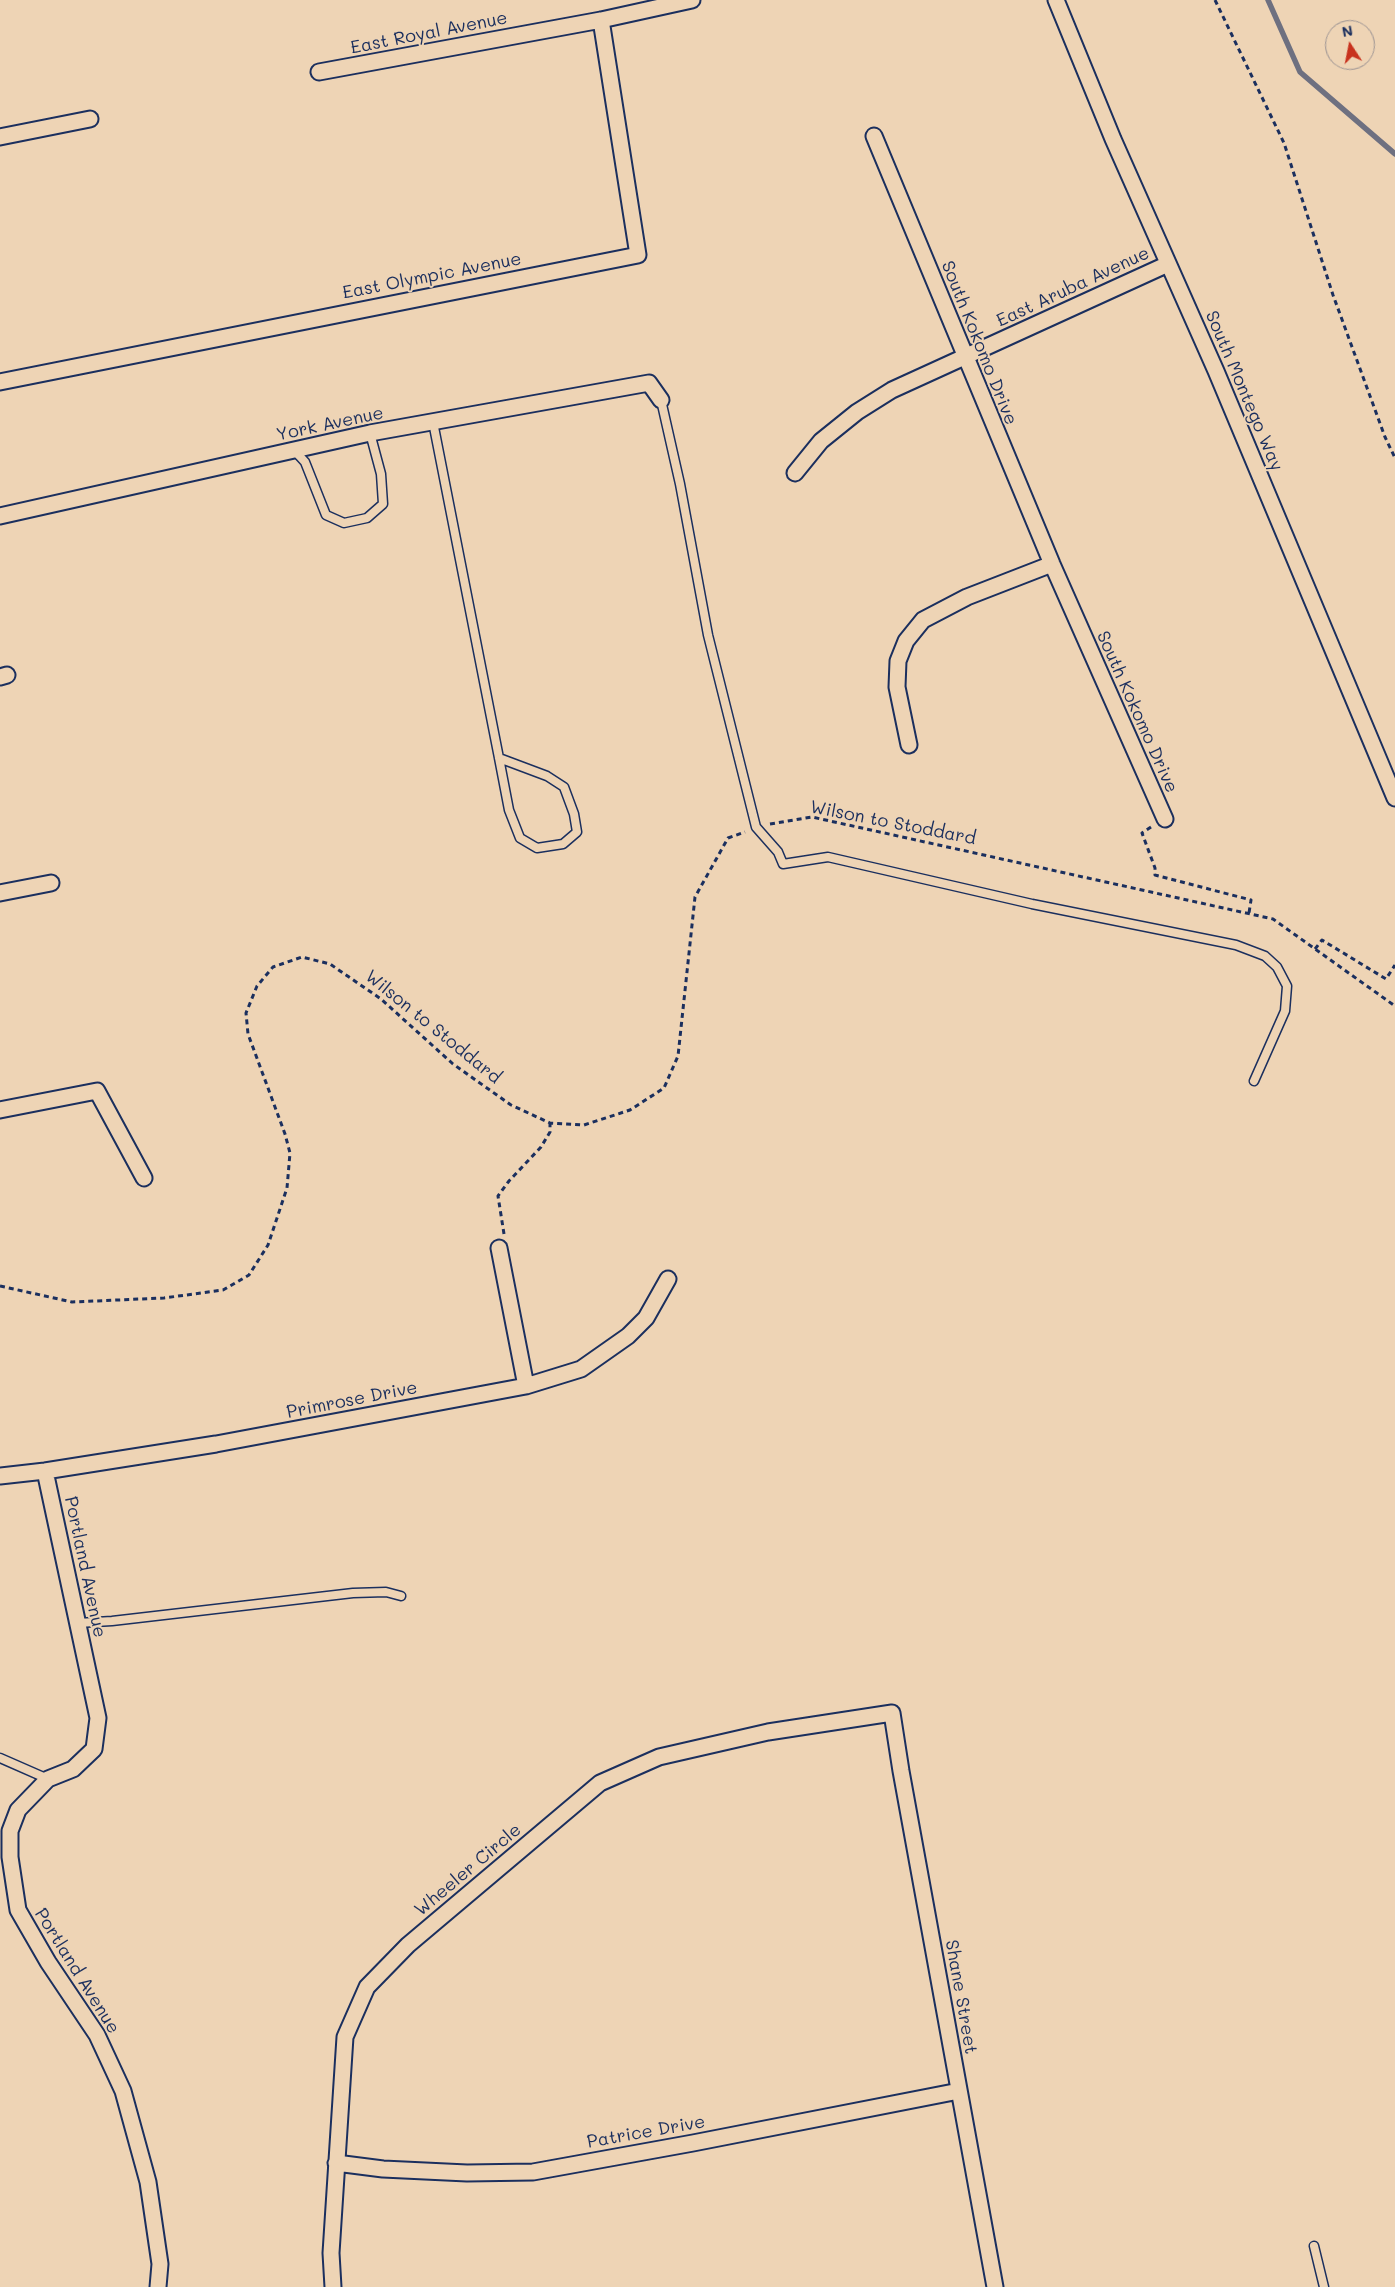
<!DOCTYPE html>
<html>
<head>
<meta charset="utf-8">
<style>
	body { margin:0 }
	#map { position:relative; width:1395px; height:2287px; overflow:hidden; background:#eed4b5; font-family:Mali,sans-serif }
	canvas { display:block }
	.north { position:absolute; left:1325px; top:20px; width:50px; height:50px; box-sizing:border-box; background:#eed4b5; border:1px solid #9a9292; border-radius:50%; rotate:349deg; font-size:14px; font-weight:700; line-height:20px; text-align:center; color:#1b2f5e }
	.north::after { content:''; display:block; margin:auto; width:18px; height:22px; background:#c8321e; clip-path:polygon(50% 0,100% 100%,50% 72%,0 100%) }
</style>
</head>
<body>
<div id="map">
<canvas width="1395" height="2287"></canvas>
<div class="north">N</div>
</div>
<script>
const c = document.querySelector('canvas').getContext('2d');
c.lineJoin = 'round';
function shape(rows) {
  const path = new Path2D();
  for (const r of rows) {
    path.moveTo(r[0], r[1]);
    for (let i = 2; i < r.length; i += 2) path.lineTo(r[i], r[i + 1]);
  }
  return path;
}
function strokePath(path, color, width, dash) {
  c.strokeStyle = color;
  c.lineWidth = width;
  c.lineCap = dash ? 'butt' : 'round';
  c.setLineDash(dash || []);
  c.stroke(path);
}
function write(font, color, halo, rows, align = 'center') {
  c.font = font + ' Mali,sans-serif';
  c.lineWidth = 4;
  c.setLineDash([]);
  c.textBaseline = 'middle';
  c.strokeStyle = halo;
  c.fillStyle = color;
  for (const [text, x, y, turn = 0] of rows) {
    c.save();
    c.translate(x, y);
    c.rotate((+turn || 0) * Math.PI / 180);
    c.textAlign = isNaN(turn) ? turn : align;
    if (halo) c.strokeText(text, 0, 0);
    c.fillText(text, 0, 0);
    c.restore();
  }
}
const stream = shape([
	[1268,0,1300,72,1395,154]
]);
const path = shape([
	[1215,0,1284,143,1333,295,1385,437,1395,458],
	[770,824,812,817,1273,919,1395,1006],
	[1151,827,1142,833,1155,868,1155,875,1251,900,1249,913],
	[1315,949,1322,940,1386,979,1395,965],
	[504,1234,498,1196,509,1181,541,1147,550,1132,550,1123],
	[0,1286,72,1302,164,1298,223,1290,249,1275,268,1245,287,1188,290,1153,285,1134,248,1034,246,1013,257,986,273,967,302,957,330,964,381,999,453,1064,511,1105,550,1123,584,1125,630,1110,664,1088,678,1056,695,897,728,838,745,832]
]);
const lane = shape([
	[661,400,680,484,708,635,756,827,778,852,783,864,828,857,1032,904,1236,945,1265,956,1277,967,1287,986,1285,1011,1254,1081],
	[433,422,499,758],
	[294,450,305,462,326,515,344,523,367,518,383,504,381,474,370,433],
	[499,758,547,776,564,787,574,814,577,832,563,844,537,848,520,838,509,810,499,758],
	[78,1623,112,1621,353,1593,386,1592,401,1596],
	[0,1758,48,1779],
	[1314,2246,1324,2287]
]);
const street = shape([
	[1056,0,1113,139,1216,371,1395,798],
	[319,72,601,20,692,0],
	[874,136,1052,564,1165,819],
	[0,137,90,119],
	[0,382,638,255,601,20],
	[795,473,821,441,857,412,892,390,1168,264],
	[0,516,370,433,649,383,661,400],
	[0,677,7,675],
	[909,745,897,687,898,661,906,641,923,620,967,597,1052,564],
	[0,893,51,883],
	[0,1110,97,1091,144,1178],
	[499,1248,526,1386],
	[45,1471,98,1718,94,1749,73,1769,48,1779,18,1810,10,1831,10,1857,18,1910,48,1962,97,2035,123,2091,148,2182,160,2264,158,2287],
	[0,1476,45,1471,216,1444,526,1386,581,1369,628,1336,646,1318,668,1279],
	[336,2163,383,2169,467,2173,533,2172,693,2143,959,2091],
	[333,2287,331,2253,345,2037,367,1987,408,1945,600,1783,659,1757,768,1732,892,1713,901,1771,995,2287]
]);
const streetNames = [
	["East Royal Avenue",429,33,-11],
	["East Olympic Avenue",432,276,-11],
	["East Aruba Avenue",1073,287,-25],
	["South Kokomo Drive",979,343,68],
	["South Montego Way",1244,391,67],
	["York Avenue",330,424,-12],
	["South Kokomo Drive",1137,712,66],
	["Wilson to Stoddard",893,823,11],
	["Wilson to Stoddard",433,1027,39],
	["Primrose Drive",352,1400,-11],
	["Portland Avenue",85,1567,78],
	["Wheeler Circle",468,1870,-40],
	["Portland Avenue",77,1971,58],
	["Shane Street",961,1997,80],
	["Patrice Drive",646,2132,-10]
];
strokePath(stream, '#6e7080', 5.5);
strokePath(lane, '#1b2f5e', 11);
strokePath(street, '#1b2f5e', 19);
strokePath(path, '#1b2f5e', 3, [5, 4]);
strokePath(lane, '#eed4b5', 8);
strokePath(street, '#eed4b5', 15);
write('18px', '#1b2f5e', '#eed4b5', streetNames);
</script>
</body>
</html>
